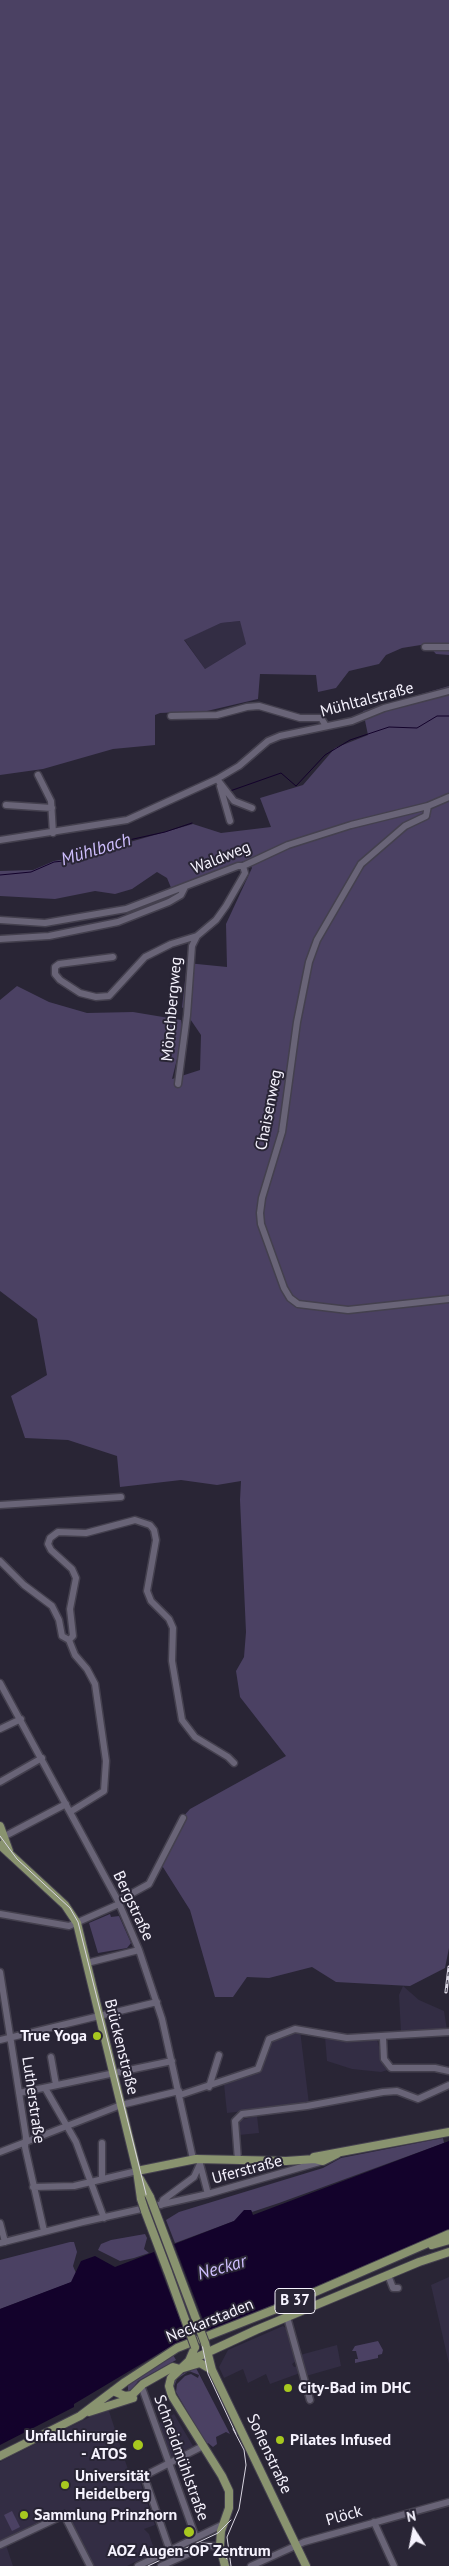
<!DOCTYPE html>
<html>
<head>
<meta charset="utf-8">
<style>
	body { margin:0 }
	#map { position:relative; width:449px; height:2566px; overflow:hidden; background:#292535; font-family:"PT Sans",sans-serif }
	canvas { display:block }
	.north { position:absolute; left:389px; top:2506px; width:50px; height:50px; -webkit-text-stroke:4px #292535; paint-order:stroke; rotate:349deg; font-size:14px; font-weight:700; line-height:20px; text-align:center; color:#f6f3fe }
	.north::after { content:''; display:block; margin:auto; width:18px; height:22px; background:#f6f3fe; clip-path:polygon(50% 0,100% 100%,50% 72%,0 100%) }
</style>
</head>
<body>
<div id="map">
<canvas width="449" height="2566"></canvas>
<div class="north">N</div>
</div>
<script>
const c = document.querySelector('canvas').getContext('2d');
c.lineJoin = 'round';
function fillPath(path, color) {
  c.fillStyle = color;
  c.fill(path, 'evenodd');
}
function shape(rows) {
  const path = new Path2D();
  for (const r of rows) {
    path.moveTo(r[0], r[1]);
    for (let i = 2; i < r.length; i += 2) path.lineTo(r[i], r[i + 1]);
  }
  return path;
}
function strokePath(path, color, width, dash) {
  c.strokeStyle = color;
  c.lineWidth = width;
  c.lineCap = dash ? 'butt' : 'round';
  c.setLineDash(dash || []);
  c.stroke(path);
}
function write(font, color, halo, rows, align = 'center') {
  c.font = font + ' "PT Sans",sans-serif';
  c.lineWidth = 4;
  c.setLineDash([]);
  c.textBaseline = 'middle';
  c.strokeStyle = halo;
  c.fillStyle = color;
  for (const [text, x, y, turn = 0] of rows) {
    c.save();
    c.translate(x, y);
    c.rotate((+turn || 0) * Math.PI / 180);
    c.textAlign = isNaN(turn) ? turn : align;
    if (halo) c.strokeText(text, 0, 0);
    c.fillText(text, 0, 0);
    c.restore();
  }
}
const built = shape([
	[241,621,246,644,205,669,184,639,221,623],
	[403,1986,419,2000,444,2011,447,2030,401,2032,399,1995],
	[300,2030,309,2104,227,2113,224,2084,255,2073,266,2044],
	[325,2037,354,2041,377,2039,382,2059,391,2069,381,2072,352,2069,327,2061],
	[257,2116,259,2133,239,2135,240,2120],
	[449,2277,449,2364,431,2285],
	[283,2326,288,2330,295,2355,296,2361,292,2364,294,2367,297,2366,300,2373,270,2384,266,2374,248,2383,243,2369,224,2378,219,2367,228,2350],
	[337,2345,341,2366,306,2376,300,2355],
	[108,2408,132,2482,139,2479,155,2525,144,2529,149,2534,155,2552,127,2566,93,2566,65,2509,4,2539,13,2566,0,2566,0,2462],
	[174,2414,193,2446,170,2458,157,2424]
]);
const green = shape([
	[0,0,449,0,449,655,436,654,427,644,402,648,386,655,379,664,349,671,336,688,318,692,316,675,260,674,258,699,207,711,160,713,155,715,155,745,113,749,43,769,0,775],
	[240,621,246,644,205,669,184,640,221,623],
	[449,686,449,1948,445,1968,410,1986,336,1982,312,1967,269,1978,247,1977,233,1997,215,1997,190,1910,161,1864,181,1819,190,1809,286,1756,240,1697,236,1671,244,1657,246,1632,240,1500,241,1481,217,1485,181,1480,120,1487,117,1456,68,1440,25,1438,11,1396,47,1375,37,1319,0,1291,0,1000,17,986,49,1002,87,1013,133,1012,181,1020,182,1026,178,1055,172,1079,200,1070,201,1035,182,1007,187,963,227,967,226,924,252,868,250,864,244,861,172,890,167,878,157,872,132,889,115,894,95,891,55,899,0,896,0,871,33,870,54,861,81,856,193,824,221,833,271,827,260,798,303,785,335,748,368,735,363,711],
	[110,1914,111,1917,119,1916,131,1943,127,1948,98,1953,89,1923],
	[443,2138,444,2143,279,2203,252,2212,251,2210,234,2221,175,2243,166,2220,179,2212,323,2168,341,2158],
	[145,2234,147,2238,144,2249,149,2253,134,2258,120,2261,98,2250,101,2244,111,2240],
	[70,2242,74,2242,77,2252,73,2266,76,2273,72,2282,0,2309,0,2260],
	[378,2341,383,2350,382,2354,378,2355,378,2358,355,2363,355,2359,358,2359,356,2351,352,2351,355,2346],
	[173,2355,176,2360,138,2381,131,2391,128,2391,128,2385],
	[196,2368,230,2434,226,2432,216,2437,217,2444,213,2447,208,2443,206,2444,176,2392,177,2384,185,2376,191,2374,198,2378,199,2375,189,2371,177,2379,173,2389,172,2385,178,2376],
	[12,2511,20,2527,12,2531,4,2515]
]);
const water = shape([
	[449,2141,449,2229,249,2315,178,2342,74,2404,74,2407,0,2445,0,2309,71,2282,81,2261,95,2256,115,2267,234,2221,244,2210,251,2210,253,2215]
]);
const pier = shape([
	[173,2241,208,2333,188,2341,153,2249]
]);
const stream = shape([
	[230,791,281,773,296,786,325,755,350,740,389,727,417,728,437,716,449,716],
	[0,875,31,872,54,862,73,860,120,842,165,832,192,823]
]);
const minor = shape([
	[425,647,449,647],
	[171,716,217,715,247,707,259,706,300,718,321,718,326,726],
	[38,775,51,801,53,833],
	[217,779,234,801,252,808],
	[220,786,230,821],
	[6,805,52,808],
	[428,806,426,816,405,826,361,864,317,940,309,962,297,1022,282,1132,262,1198,260,1213,261,1224,284,1288,290,1298,298,1304,348,1310,449,1299],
	[0,840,127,820,217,779,239,766,268,741,280,736,352,721,384,708,449,691],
	[0,920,45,923,126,909,238,866,243,866,288,845,351,825,428,806,449,797],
	[0,939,49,936,118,922,169,902,181,895,185,887],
	[113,957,59,964,55,967,55,974,60,980,80,993,96,997,109,996,145,957,171,944,197,936],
	[178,1084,187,1015,192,946,197,936,216,920,226,906,245,873,243,866],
	[0,1505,121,1497],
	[0,1561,24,1585,52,1606,59,1620,62,1636,69,1640],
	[69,1640,73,1636,70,1609,76,1578,72,1569,51,1550,48,1544,50,1538,58,1532,86,1533,135,1520,150,1525,154,1530,156,1540,147,1591,151,1601,169,1619,173,1628,172,1661,182,1720,195,1737,228,1757,234,1763],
	[69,1640,75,1655,87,1669,95,1684,106,1761,104,1791,70,1812],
	[0,1683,118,1901,139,1950,162,2019,193,2159],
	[0,1729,21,1719],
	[0,1782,42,1758],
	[5,1836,66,1804],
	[118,1901,149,1884,183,1818],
	[0,1914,69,1926,119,1904],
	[87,1963,139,1950],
	[0,1972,26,2137,25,2147,44,2231],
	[383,2038,384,2059,391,2068,435,2068,449,2071],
	[0,2040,157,2002],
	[51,2057,56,2085],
	[209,2087,219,2055],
	[45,2088,76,2142,104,2218],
	[19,2093,172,2061],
	[180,2095,258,2069,269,2039,295,2029,347,2038,449,2032],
	[0,2152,121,2105,179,2091],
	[238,2160,235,2121,242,2114,307,2106,383,2092,397,2091,418,2099,449,2085],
	[200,2164,208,2194],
	[102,2179,102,2143],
	[33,2187,74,2186,137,2171],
	[161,2205,163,2200,194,2177,200,2164],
	[0,2223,5,2242],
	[0,2243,83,2222,208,2194,323,2161],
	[388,2275,393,2288,398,2288],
	[287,2317,310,2400],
	[142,2388,196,2538],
	[374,2522,394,2566],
	[0,2545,64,2515,90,2566],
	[170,2551,144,2476,203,2446],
	[138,2566,224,2524],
	[161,2566,206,2546,220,2546],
	[251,2566,304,2542,449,2502]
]);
const major = shape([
	[0,1826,9,1851],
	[0,1845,65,1905,77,1923,137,2171,141,2199],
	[314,2157,449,2132],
	[137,2171,196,2159,286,2161,315,2159,323,2161,337,2154],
	[140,2179,150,2197],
	[145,2211,168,2272],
	[432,2245,449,2240],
	[205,2343,212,2370,306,2566],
	[195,2347,189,2361,171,2378,169,2386,172,2396,222,2476,229,2491,229,2508,221,2531,220,2546,225,2566],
	[189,2361,256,2330,419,2262,449,2252],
	[113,2391,125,2396,132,2395,143,2384,173,2367,180,2369,200,2363,212,2370],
	[89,2412,133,2398],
	[0,2456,80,2416,125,2382,177,2348,276,2309,449,2234]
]);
const tram = shape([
	[0,1836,17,1859,70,1908,78,1922,147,2198,202,2344,208,2374,236,2434],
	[201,2543,217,2544,227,2559],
	[148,2566,218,2533,231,2520],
	[231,2566,227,2537,239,2509,246,2465,244,2450,233,2429]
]);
const rail = shape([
	[446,1992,449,1967]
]);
const majorBridge = shape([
	[150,2197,205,2343],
	[141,2199,145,2211],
	[168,2272,195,2347]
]);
const markers = [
	[97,2036,5,"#a7c81f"],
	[288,2388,5,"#a7c81f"],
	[280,2440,5,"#a7c81f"],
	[138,2445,6,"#a7c81f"],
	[65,2485,5,"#a7c81f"],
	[24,2515,5,"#a7c81f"],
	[189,2532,6,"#a7c81f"]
];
const shields = [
	[295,2301,40]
];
const shieldNames = [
	["B 37",295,2301]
];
const streetNames = [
	["Mühltalstraße",367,700,-15],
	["Waldweg",221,858,-22],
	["Mönchbergweg",172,1009,-85],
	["Chaisenweg",269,1110,-79],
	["Bergstraße",133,1906,65],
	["Brückenstraße",121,2047,76],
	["Lutherstraße",33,2100,82],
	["Uferstraße",247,2170,-15],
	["Neckarstaden",210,2321,-22],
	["Sofienstraße",269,2454,65],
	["Schneidmühlstraße",181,2458,70],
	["Plöck",344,2516,-16]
];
const poiNames = [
	["True Yoga",87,2036,"right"],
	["City-Bad im DHC",298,2388],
	["Unfallchirurgie",127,2436,"right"],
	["- ATOS",127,2454,"right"],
	["Pilates Infused",290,2440],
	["Universität",75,2476],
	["Heidelberg",75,2494],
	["Sammlung Prinzhorn",34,2515],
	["AOZ Augen-OP Zentrum",189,2551,"center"]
];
const waterNames = [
	["Mühlbach",96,850,-17],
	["Neckar",222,2268,-16]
];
fillPath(built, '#332d44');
fillPath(green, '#4b4163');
fillPath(water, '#13022b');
fillPath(pier, '#292535');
strokePath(stream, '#13022b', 1);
strokePath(minor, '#44404e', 9);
strokePath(major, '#44404e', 10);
strokePath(minor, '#696477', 6);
strokePath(major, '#89936f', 8);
strokePath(tram, '#d9d6e2', 1);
strokePath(rail, '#d9d6e2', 3);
strokePath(rail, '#292535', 1, [4]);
strokePath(majorBridge, '#44404e', 10, []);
strokePath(majorBridge, '#89936f', 8);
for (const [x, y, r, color] of markers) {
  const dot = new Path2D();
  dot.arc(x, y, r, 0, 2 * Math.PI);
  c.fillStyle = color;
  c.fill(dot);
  strokePath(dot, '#292535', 2);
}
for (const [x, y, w] of shields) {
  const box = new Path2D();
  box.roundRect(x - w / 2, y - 12.5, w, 25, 4);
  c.fillStyle = '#292535';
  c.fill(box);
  strokePath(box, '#f6f3fe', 1);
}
write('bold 15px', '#f6f3fe', null, shieldNames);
write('16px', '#f6f3fe', '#292535', streetNames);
write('bold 16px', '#f6f3fe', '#292535', poiNames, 'left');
write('italic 18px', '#cebefd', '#292535', waterNames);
</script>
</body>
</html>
